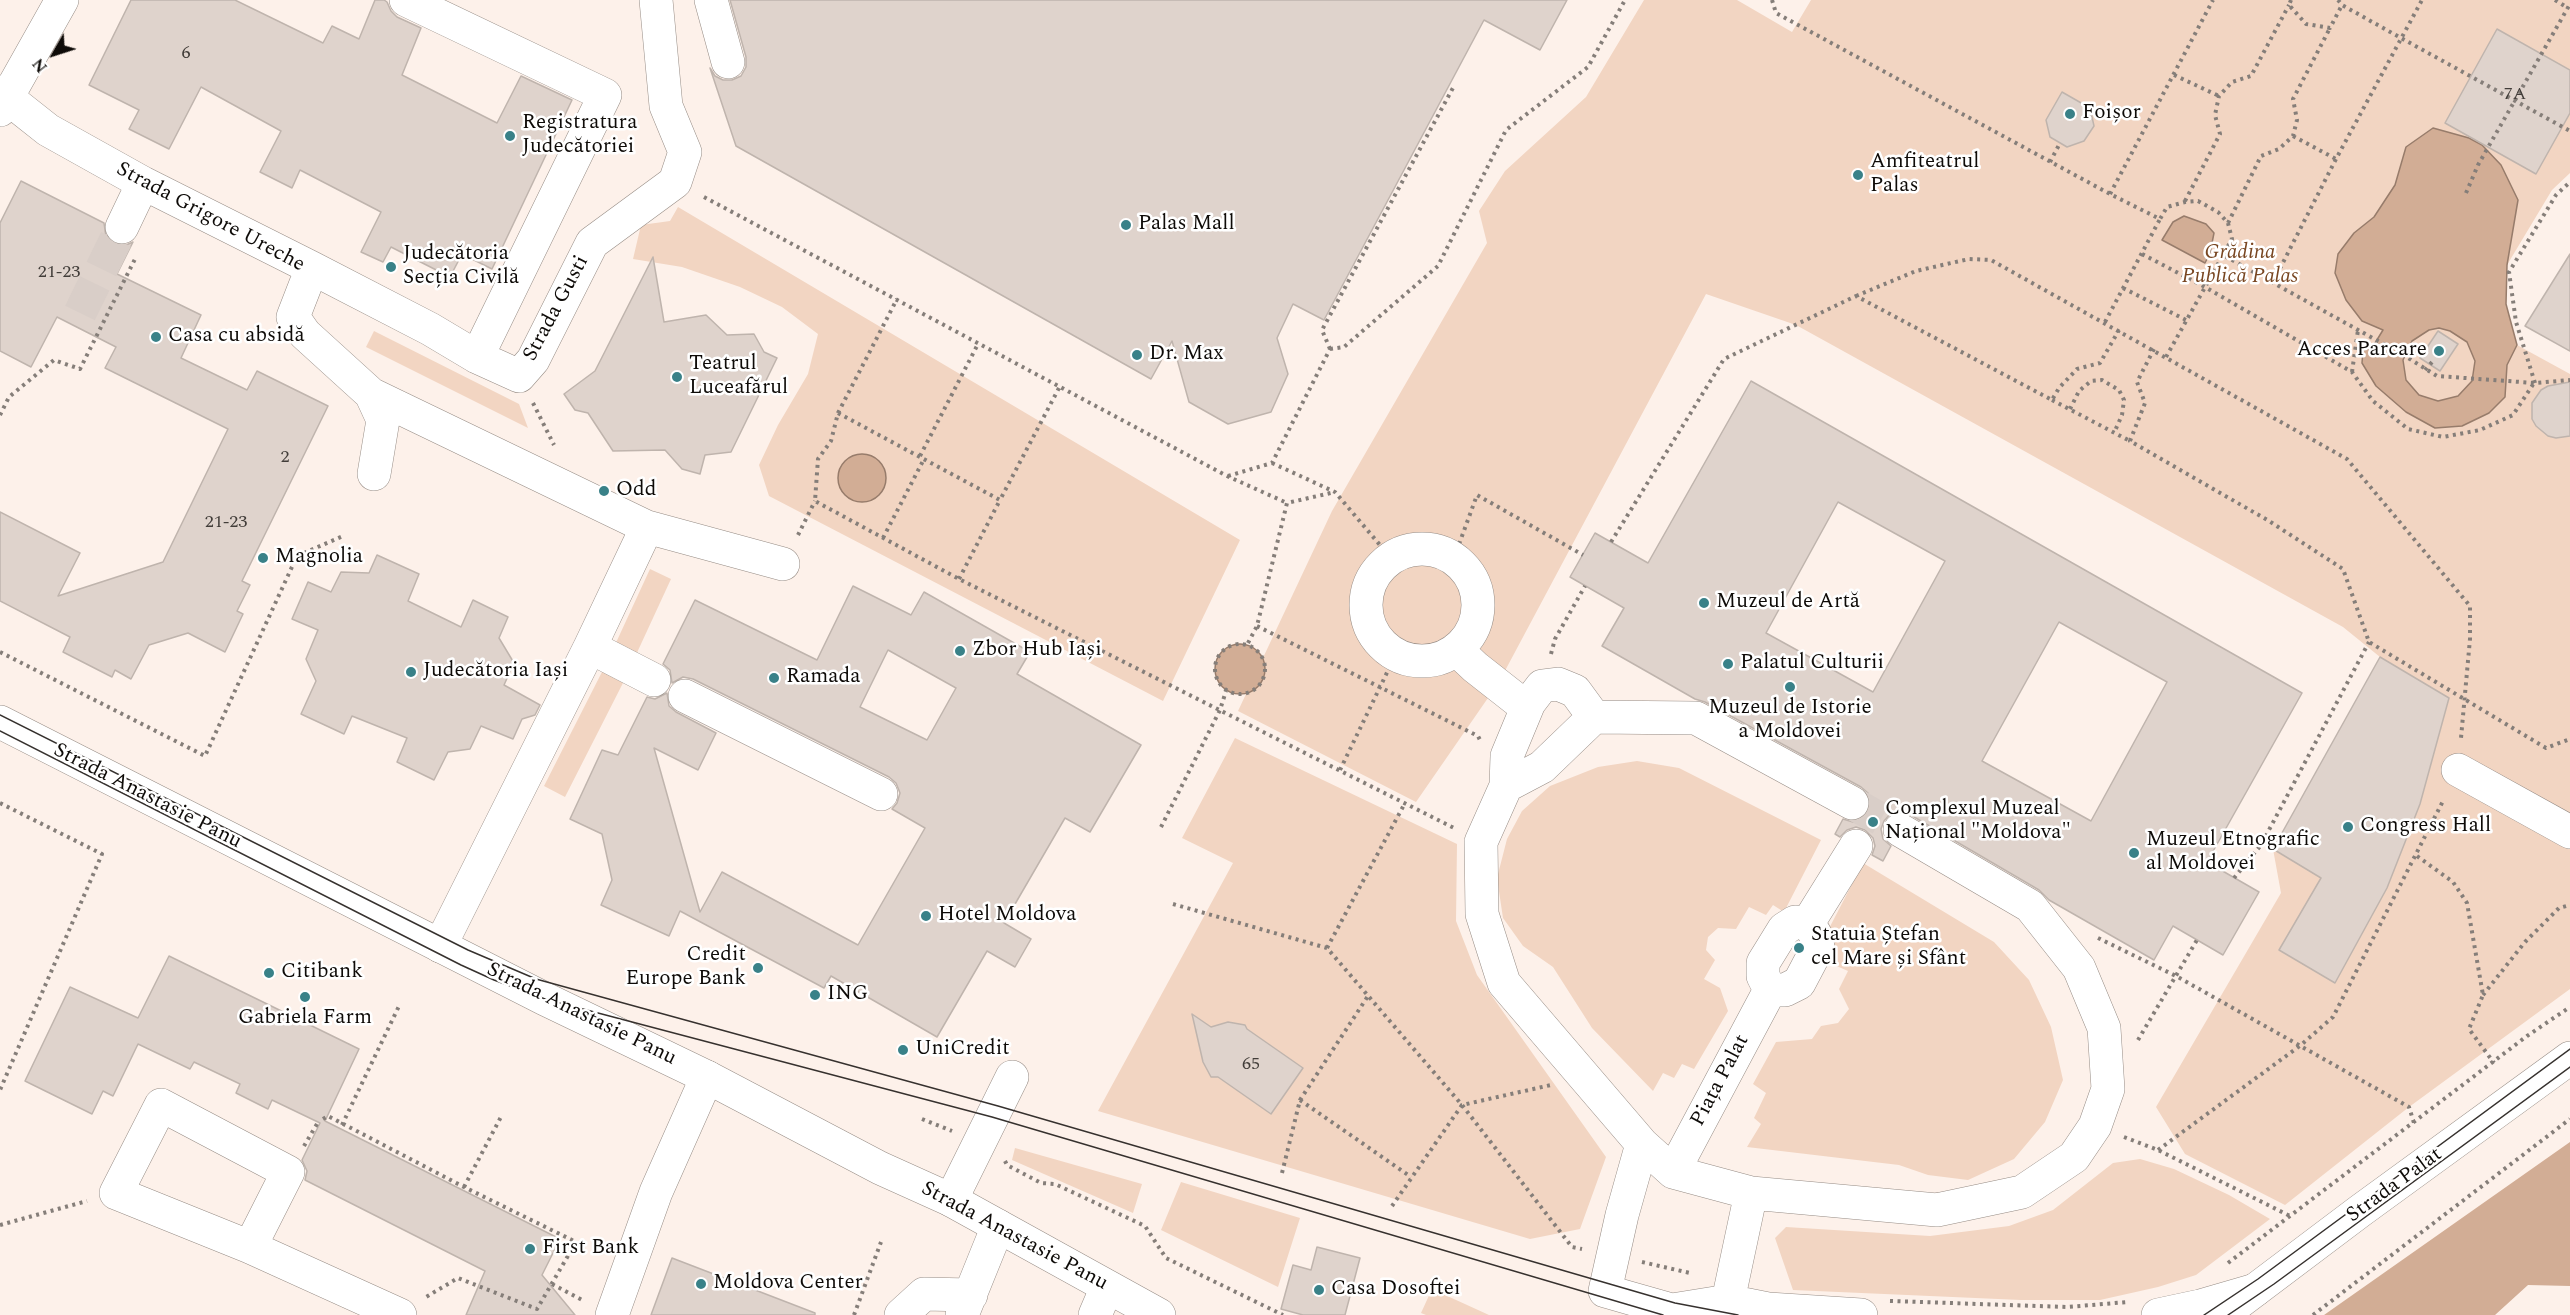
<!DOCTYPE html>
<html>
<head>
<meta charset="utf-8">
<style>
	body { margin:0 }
	#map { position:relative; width:2570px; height:1315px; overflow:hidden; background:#fdf1ea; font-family:Spectral,serif }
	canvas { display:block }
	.north { position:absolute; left:24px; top:24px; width:60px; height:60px; -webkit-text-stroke:4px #fff; paint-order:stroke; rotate:231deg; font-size:16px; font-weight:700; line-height:24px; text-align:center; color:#0e0b08 }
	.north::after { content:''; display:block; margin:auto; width:21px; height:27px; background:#0e0b08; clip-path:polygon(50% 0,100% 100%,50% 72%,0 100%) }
</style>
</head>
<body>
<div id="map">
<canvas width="2570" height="1315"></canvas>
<div class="north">N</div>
</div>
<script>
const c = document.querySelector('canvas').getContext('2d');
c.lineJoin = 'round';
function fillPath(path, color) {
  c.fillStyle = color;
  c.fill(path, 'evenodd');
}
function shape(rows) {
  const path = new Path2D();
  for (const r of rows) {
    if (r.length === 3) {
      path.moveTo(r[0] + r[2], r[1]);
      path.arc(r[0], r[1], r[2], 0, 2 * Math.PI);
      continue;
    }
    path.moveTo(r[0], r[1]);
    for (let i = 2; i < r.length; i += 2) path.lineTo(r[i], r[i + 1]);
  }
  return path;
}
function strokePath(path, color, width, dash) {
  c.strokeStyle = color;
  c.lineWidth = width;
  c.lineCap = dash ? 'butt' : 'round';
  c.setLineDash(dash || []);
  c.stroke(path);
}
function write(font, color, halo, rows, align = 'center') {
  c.font = font + ' Spectral,serif';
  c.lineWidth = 5;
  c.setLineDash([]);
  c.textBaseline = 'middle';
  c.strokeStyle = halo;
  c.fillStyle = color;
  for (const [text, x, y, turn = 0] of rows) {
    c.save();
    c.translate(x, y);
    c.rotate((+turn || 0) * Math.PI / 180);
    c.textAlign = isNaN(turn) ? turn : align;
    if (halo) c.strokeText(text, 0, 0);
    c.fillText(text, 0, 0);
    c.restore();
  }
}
const green = shape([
	[1644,0,1737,0,1792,32,1811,0,2570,0,2570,173,2552,190,2507,265,2506,304,2517,345,2570,374,2570,989,2409,1107,2285,1205,2185,1154,2156,1107,2281,893,2273,849,2321,878,2279,950,2335,983,2387,888,2420,804,2448,698,2380,657,2343,627,1796,325,1706,294,1499,682,1416,802,1238,711,1332,511,1487,243,1479,211,1505,171,1586,97],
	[678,207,1240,540,1163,701,769,496,759,465,778,425,808,374,818,334,782,307,740,287,682,267,633,259,641,225,670,221],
	[374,331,519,404,528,428,366,347],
	[650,569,671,579,635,657,614,647],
	[603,670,624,681,565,797,544,786],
	[1235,738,1457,844,1456,921,1477,975,1606,1157,1580,1229,1530,1239,1098,1111,1233,863,1182,838],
	[1637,761,1679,768,1821,840,1784,912,1773,905,1766,915,1749,907,1736,929,1718,928,1708,937,1706,950,1715,960,1704,979,1720,988,1728,1011,1694,1069,1682,1064,1674,1078,1663,1073,1653,1091,1592,1028,1553,967,1523,946,1503,918,1497,878,1507,839,1522,811,1550,786,1598,767],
	[1863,863,1994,942,2029,980,2051,1027,2063,1080,2045,1122,2014,1159,1968,1180,1928,1175,1899,1165,1747,1147,1761,1124,1754,1118,1766,1093,1753,1084,1776,1042,1812,1039,1821,1026,1838,1023,1849,1009,1839,989,1848,971,1832,964,1837,951,1822,942],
	[1015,1148,1142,1184,1133,1213,1012,1160],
	[2140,1159,2174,1169,2229,1195,2270,1219,2196,1275,2158,1287,2100,1300,2021,1300,1793,1290,1775,1238,1786,1227,1930,1236,2009,1226,2053,1210,2113,1163],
	[1181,1182,1300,1218,1278,1287,1161,1230],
	[1432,1289,1489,1315,1426,1315,1421,1313]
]);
const forest = shape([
	[2570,1142,2570,1286,2528,1285,2495,1315,2324,1315]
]);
const water = shape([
	[2433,128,2469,138,2482,145,2501,165,2518,200,2507,265,2506,304,2517,345,2507,365,2505,397,2489,413,2462,426,2435,428,2406,412,2376,386,2362,363,2363,350,2372,348,2383,330,2362,321,2346,300,2335,273,2338,254,2354,233,2374,217,2395,185,2406,147,2433,128],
	[2439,328,2450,331,2467,342,2475,361,2472,381,2458,396,2438,401,2419,395,2406,380,2403,360,2412,341,2429,330,2439,328],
	[2184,216,2206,224,2214,233,2210,253,2205,263,2162,240,2173,222,2184,216],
	[862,478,24],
	[1240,669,25]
]);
const building = shape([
	[131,0,235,0,323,43,332,26,359,39,375,0,384,0,387,2,391,11,397,17,421,28,402,75,497,123,521,76,572,100,492,269,462,254,450,277,391,247,383,262,361,252,381,212,300,170,292,188,260,172,281,131,201,87,169,149,129,129,139,110,89,85,131,0],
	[730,0,1567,0,1540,50,1484,20,1324,320,1293,304,1277,338,1288,374,1271,412,1228,424,1189,402,1172,341,1151,379,736,146,710,68,715,76,723,80,732,80,741,76,746,67,746,57,730,0],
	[2497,29,2570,70,2570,113,2536,174,2445,123,2497,29],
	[2062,92,2090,108,2094,126,2084,141,2067,147,2050,137,2046,120,2062,92],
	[21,181,104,223,106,237,113,244,124,246,133,242,117,274,201,315,181,358,247,390,257,371,328,406,242,581,250,585,237,611,243,614,225,652,188,633,149,645,131,679,115,670,112,677,63,652,70,637,0,601,0,512,80,553,58,596,163,562,228,429,105,368,116,347,57,317,31,367,0,351,0,223,21,181],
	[2570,254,2570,351,2525,326,2570,254],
	[653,257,664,322,706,315,727,335,754,334,764,352,777,358,731,452,705,455,700,474,682,469,665,450,613,451,588,413,575,410,564,394,595,371,653,257],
	[2438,331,2458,344,2440,371,2420,358,2438,331],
	[1751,381,2302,693,2207,862,2259,892,2223,955,2173,926,2154,960,2049,900,2039,890,1909,814,1900,811,1891,813,1884,821,1881,829,1883,839,1891,846,1883,861,1872,855,1875,846,1873,838,1865,830,1856,827,1847,830,1840,837,1835,834,1843,819,1853,822,1862,819,1868,812,1871,802,1868,793,1861,787,1705,702,1695,699,1602,646,1624,608,1570,577,1595,533,1648,563,1751,381],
	[1838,502,1945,561,1873,692,1766,633,1838,502],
	[2059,622,2167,682,2091,821,1982,761,2059,622],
	[2570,382,2570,436,2556,438,2548,436,2536,426,2532,419,2532,403,2541,390,2548,386,2570,382],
	[377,555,419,574,408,601,461,627,473,600,508,617,499,638,514,663,504,685,540,705,535,715,522,719,513,739,481,726,470,749,448,752,434,780,397,762,407,738,352,716,344,734,301,714,316,681,306,659,318,630,292,619,308,582,331,592,341,572,369,573,377,555],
	[853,586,911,615,924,592,1030,652,1017,674,1141,745,1090,832,1065,818,1004,923,1031,939,1015,967,987,951,937,1037,831,976,824,988,680,911,669,936,601,905,612,880,602,834,570,819,602,750,618,755,647,697,655,699,667,693,669,706,676,712,716,733,698,770,654,748,700,912,722,872,858,945,925,828,892,809,897,803,900,793,896,783,889,777,693,679,683,677,672,683,670,670,663,664,695,600,817,660,853,586],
	[888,650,956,688,927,740,860,707,888,650],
	[2380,657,2449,698,2420,804,2387,888,2335,983,2279,950,2321,878,2273,849,2380,657],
	[169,956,359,1049,325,1121,560,1239,542,1275,575,1315,466,1315,485,1271,305,1180,307,1171,302,1160,320,1123,272,1100,268,1109,236,1093,240,1084,194,1062,190,1069,138,1044,113,1096,103,1091,92,1114,25,1081,70,987,138,1018,169,956],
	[1192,1014,1211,1027,1228,1022,1245,1025,1247,1029,1303,1068,1271,1114,1218,1077,1211,1077,1203,1062,1192,1014],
	[1317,1247,1360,1258,1345,1315,1303,1315,1281,1309,1293,1265,1311,1270,1317,1247],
	[672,1258,815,1313,815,1315,651,1315,672,1258]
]);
const minorTunnel = shape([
	[80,313,122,227],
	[1852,803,1900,830]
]);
const path = shape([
	[1772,0,1776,13,2110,194,2160,219,2167,207,2185,202,2198,201,2218,212,2228,223,2232,239,2223,255,2405,356,2437,376,2535,383,2570,380],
	[2291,0,2289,5,2306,24,2330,28,2342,5],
	[2338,0,2342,5,2401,38,2570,131],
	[2555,0,2568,8],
	[2174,75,2219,96],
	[2293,136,2336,159],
	[2050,162,2060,143],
	[2466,193,2478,165,2570,4],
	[2110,194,2213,0],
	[704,197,1227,476,1287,503],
	[2185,201,2220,134,2215,115,2219,96,2232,82,2251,76,2289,5],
	[2228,223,2261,156,2279,149,2293,136,2297,120,2293,99,2330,28],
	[2142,254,2205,287,2352,372,2373,401,2408,429,2443,437,2480,430,2513,415,2534,383],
	[2273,282,2336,159,2422,0],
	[2123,288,2186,320],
	[1856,296,1916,271,1969,259,1991,260,2347,459,2470,606,2470,639,2461,738],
	[2105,322,2160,219],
	[1330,349,1344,347,1438,266,1506,130,1588,67,1625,0],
	[1330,349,1322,330,1454,86],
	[2154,349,2137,382,2145,403,2130,441,2269,521,2343,569,2369,642,2546,748,2570,739],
	[2166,357,2223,255],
	[2425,370,2433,361],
	[2352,372,2358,330],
	[2535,383,2516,322,2509,272,2556,195,2570,182],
	[1059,388,1000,500,838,413,831,441,818,459,815,501,959,579,1454,828],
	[2052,400,2130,441],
	[533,403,554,445],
	[2070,409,2079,391,2091,381,2102,380,2119,390,2124,400,2122,415,2114,433],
	[838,413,897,299],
	[0,415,9,397,54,360,80,369,136,257],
	[920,456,978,344],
	[1272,463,1335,492,1391,558],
	[1228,476,1272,463,1330,349],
	[798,535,815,501],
	[883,538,924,459],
	[1611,542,1724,359,1856,296,2052,400,2059,388,2077,369,2100,363,2119,330],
	[1454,558,1477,495,1583,555],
	[959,579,1000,500],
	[1257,626,1478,736,1480,740],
	[1248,643,1257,626,1287,503,1335,492],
	[1240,669,25],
	[0,652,205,756,297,556,343,536],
	[1551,654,1555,639,1585,586],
	[1340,770,1396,654],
	[0,803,102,854,0,1090],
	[1161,827,1220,710,1226,691],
	[2417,856,2453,882,2467,903,2483,995,2469,1029,2494,1063],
	[2234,878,2261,845,2369,642],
	[1173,904,1327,948,1462,1105,1572,1247,1582,1249],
	[2098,938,2176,976,2409,1107,2414,1123],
	[1327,948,1405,803],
	[2483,995,2525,942,2559,908,2570,905],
	[2138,1040,2197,940],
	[1300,1100,1411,1177],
	[323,1119,328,1116,464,1187,576,1242,537,1309,458,1278,426,1297],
	[922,1119,952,1131],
	[342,1125,399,1006],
	[2124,1137,2158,1150,2290,1216],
	[304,1146,317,1124],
	[2158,1150,2301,1045,2333,1017,2444,799],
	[1005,1161,1007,1165,1041,1183,1055,1184,1145,1226,1166,1258,1283,1315],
	[1282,1173,1300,1100,1368,996],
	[464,1187,502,1115],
	[1392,1206,1462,1105,1551,1085],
	[0,1225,87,1201],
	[1642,1262,1690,1273],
	[2228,1263,2527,1036,2570,1007],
	[552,1284,584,1301],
	[1890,1301,2068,1307,2128,1302],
	[854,1315,881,1242],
	[2313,1315,2570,1119]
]);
const minor = shape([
	[406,0,605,95,477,357],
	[711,0,728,62],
	[0,92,48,130,143,183,312,268,430,329,477,357,519,376,533,360,592,243,675,182,685,152,666,106,656,0],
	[122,227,143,183],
	[312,268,293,317,305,334,371,394,647,527,783,564],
	[371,394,383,420,374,474],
	[1422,605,56],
	[590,647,654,680],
	[1457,650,1475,667,1517,700,1529,703],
	[685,696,881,794],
	[2458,770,2570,832],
	[1506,786,1507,756,1529,703,1542,686,1558,684,1575,691,1594,717],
	[1852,803,1696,718,1594,717,1542,767,1506,786,1481,842,1482,914,1504,983,1642,1144,1673,1172,1751,1193,1937,1210,2022,1192,2074,1157,2095,1126,2108,1089,2104,1028,2079,968,2030,906,1900,830],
	[440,946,590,647,647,527],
	[1770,990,1763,976,1763,963,1784,929,1795,922,1808,923],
	[1642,1144,1622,1215,1605,1291,1672,1310,1728,1301,1768,1309,1861,1315],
	[1673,1172,1770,990,1785,990,1799,983,1818,947,1815,934,1808,923,1856,846],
	[951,1200,1012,1077],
	[250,1247,288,1172,161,1105,116,1193,250,1247,400,1315],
	[1728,1301,1751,1193],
	[612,1315,656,1192,707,1077],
	[901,1315,924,1294,971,1295],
	[962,1315,998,1226],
	[1095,1315,1107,1287],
	[2158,1315,2200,1306,2255,1290]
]);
const major = shape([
	[0,110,62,0],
	[0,722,545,999,707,1077,880,1168,951,1200,1159,1315],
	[2222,1315,2360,1211,2570,1058]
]);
const tram = shape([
	[0,715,468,950,536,979,998,1106,1675,1303,1738,1315],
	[0,731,461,965,494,980,545,999,992,1117,1663,1315],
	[2204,1315,2258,1279,2570,1049],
	[2228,1315,2274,1284,2570,1067]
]);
const markers = [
	[2070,114,6,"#398188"],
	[510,136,6,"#398188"],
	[1858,175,6,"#398188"],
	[1126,225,6,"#398188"],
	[391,267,6,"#398188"],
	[156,337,6,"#398188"],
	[2439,351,6,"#398188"],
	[1137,355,6,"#398188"],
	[677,377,6,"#398188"],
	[604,491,6,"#398188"],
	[263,558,6,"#398188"],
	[1704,603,6,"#398188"],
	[960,651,6,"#398188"],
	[1728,664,6,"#398188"],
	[411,672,6,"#398188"],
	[774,678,6,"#398188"],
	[1790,687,6,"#398188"],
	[1873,822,6,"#398188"],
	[2348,827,6,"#398188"],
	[2134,853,6,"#398188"],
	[926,916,6,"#398188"],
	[1799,948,6,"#398188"],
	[758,968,6,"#398188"],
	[269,973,6,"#398188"],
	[815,995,6,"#398188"],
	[305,997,6,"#398188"],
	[903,1050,6,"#398188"],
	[530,1249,6,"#398188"],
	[701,1284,6,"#398188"],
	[1319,1290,6,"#398188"]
];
const numberNames = [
	["6",186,54],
	["7A",2515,95],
	["21-23",59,273],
	["2",285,458],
	["21-23",226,523],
	["65",1251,1065]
];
const poiNames = [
	["Foișor",2082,114],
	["Registratura",522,124],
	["Judecătoriei",522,148],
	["Amfiteatrul",1870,163],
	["Palas",1870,187],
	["Palas Mall",1138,225],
	["Judecătoria",403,255],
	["Secția Civilă",403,279],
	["Casa cu absidă",168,337],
	["Acces Parcare",2427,351,"right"],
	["Dr. Max",1149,355],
	["Teatrul",689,365],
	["Luceafărul",689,389],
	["Odd",616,491],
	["Magnolia",275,558],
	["Muzeul de Artă",1716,603],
	["Zbor Hub Iași",972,651],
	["Palatul Culturii",1740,664],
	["Judecătoria Iași",423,672],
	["Ramada",786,678],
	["Muzeul de Istorie",1790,709,"center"],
	["a Moldovei",1790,733,"center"],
	["Complexul Muzeal",1885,810],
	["Național \"Moldova\"",1885,834],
	["Congress Hall",2360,827],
	["Muzeul Etnografic",2146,841],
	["al Moldovei",2146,865],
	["Hotel Moldova",938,916],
	["Statuia Ștefan",1811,936],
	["cel Mare și Sfânt",1811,960],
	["Credit",746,956,"right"],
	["Europe Bank",746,980,"right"],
	["Citibank",281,973],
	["ING",827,995],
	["Gabriela Farm",305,1019,"center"],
	["UniCredit",915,1050],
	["First Bank",542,1249],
	["Moldova Center",713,1284],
	["Casa Dosoftei",1331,1290]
];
const streetNames = [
	["Strada Grigore Ureche",210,218,28],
	["Strada Gusti",557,309,-62],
	["Strada Anastasie Panu",147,797,27],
	["Strada Anastasie Panu",581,1015,26],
	["Piața Palat",1721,1081,-62],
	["Strada Palat",2395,1186,-36],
	["Strada Anastasie Panu",1014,1237,28]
];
const parkNames = [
	["Grădina",2240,254],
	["Publică Palas",2240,278]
];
fillPath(green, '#f2d5c2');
fillPath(forest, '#d2ad95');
fillPath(water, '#d2ad95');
strokePath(water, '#977c6b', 1.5);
fillPath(building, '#dfd3cc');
strokePath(building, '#bfb4ad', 1.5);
strokePath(minorTunnel, '#d9cec8', 33, [33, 16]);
strokePath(minor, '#968c85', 34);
strokePath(major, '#968c85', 34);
strokePath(path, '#857e79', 4, [3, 4.5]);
strokePath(minor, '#fff', 33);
strokePath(major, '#fff', 33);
strokePath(tram, '#36312e', 1.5);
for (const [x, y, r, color] of markers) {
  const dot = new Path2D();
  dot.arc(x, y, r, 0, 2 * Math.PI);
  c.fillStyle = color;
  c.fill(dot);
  strokePath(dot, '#fff', 2);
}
write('18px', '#423d39', null, numberNames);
write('21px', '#0e0b08', '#fff', poiNames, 'left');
write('21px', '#0e0b08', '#fff', streetNames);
write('italic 21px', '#784621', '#fff', parkNames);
</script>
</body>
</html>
